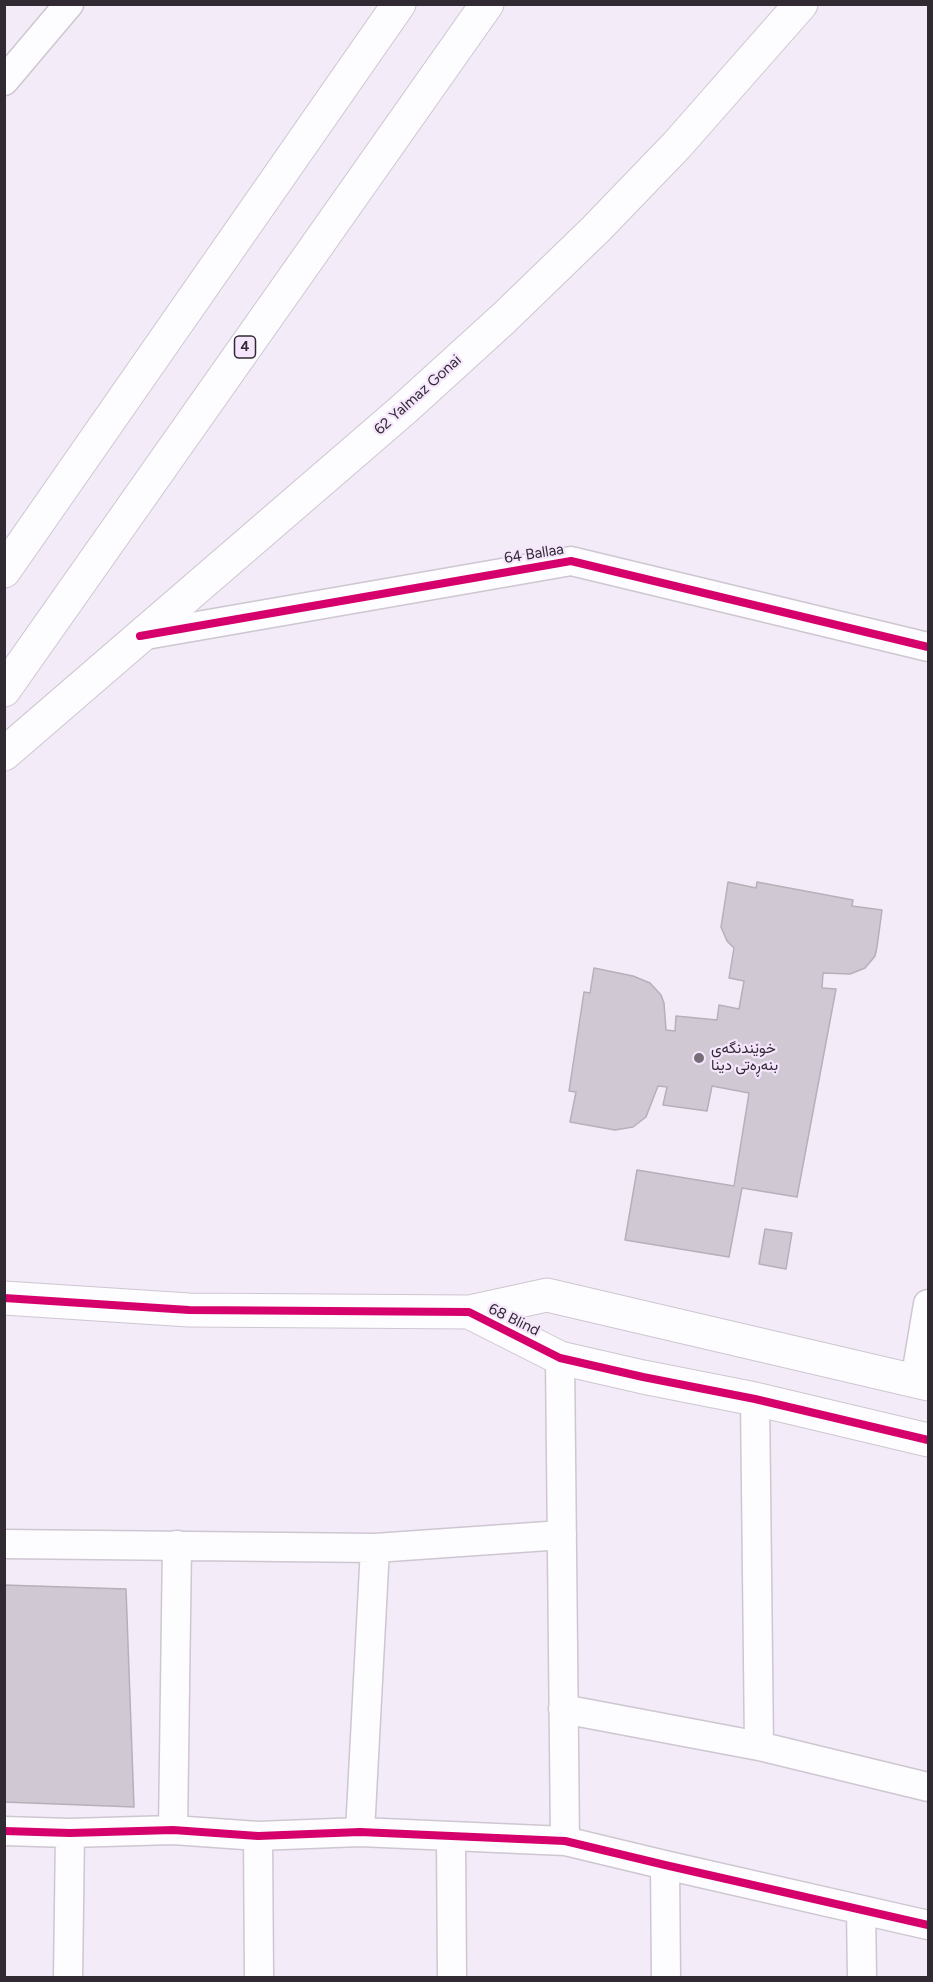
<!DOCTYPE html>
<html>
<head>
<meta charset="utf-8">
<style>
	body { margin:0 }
	#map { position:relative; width:933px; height:1982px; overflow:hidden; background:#f4ebf8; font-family:Figtree,sans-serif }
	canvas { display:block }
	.frame { position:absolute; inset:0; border:6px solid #312a33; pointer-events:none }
</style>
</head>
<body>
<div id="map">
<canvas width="933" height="1982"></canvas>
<div class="frame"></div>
</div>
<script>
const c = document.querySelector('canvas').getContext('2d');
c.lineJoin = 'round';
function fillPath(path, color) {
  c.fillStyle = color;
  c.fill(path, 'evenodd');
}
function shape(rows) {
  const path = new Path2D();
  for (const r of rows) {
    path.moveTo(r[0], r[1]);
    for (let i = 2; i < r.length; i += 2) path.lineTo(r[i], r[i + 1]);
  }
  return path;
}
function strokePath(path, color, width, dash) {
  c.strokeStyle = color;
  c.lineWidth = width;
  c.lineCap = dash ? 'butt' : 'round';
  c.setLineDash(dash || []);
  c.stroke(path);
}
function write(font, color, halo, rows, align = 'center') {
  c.font = font + ' Figtree,Vazirmatn,sans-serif';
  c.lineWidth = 4.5;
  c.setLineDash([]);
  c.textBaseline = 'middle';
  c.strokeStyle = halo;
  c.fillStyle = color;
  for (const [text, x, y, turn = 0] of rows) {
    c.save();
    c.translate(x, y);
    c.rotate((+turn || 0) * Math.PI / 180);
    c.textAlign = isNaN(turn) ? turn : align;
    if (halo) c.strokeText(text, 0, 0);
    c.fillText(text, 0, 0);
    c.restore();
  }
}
const building = shape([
	[728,882,756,888,757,882,853,900,852,906,882,910,877,947,875,956,871,961,865,968,850,974,823,973,822,988,836,989,797,1197,742,1188,729,1257,625,1240,637,1170,734,1186,749,1093,712,1086,707,1111,663,1105,667,1087,658,1086,646,1117,633,1127,615,1130,570,1122,576,1092,569,1091,584,992,590,993,594,968,633,976,650,983,661,995,664,1003,666,1030,675,1031,676,1016,717,1020,719,1005,739,1009,744,981,729,978,734,948,727,941,721,927,728,882],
	[765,1229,792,1233,786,1269,759,1264,765,1229],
	[4,1585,126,1589,134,1807,4,1802,4,1585]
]);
const street = shape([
	[4,81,69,4],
	[140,636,571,561,928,647],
	[560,1358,565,1841],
	[915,1381,928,1304],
	[755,1399,759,1746],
	[4,1544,375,1548,562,1535],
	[563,1709,759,1746,928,1787],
	[173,1830,177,1545],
	[4,1831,70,1833,173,1830,258,1836,360,1832,565,1841,665,1865,928,1925],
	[360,1832,375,1548],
	[258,1836,259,1978],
	[451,1837,452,1978],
	[665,1865,666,1978],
	[861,1910,862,1978],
	[68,1978,70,1833]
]);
const secondary = shape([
	[4,754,404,409,504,318,596,229,677,145,801,4],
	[4,1298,189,1310,469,1312,560,1358,643,1377,755,1399,928,1440],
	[469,1312,547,1295,928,1384]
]);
const highway = shape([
	[4,571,399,4],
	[4,690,487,4]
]);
const cycleway = shape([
	[140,636,571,561,928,647],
	[4,1298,189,1310,469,1312,560,1358,643,1377,755,1399,928,1440],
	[4,1831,70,1833,173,1830,258,1836,360,1832,565,1841,665,1865,928,1925]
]);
const markers = [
	[699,1058,6,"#756e78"]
];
const shields = [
	[245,347,21]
];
const shieldNames = [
	["4",245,347]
];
const streetNames = [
	["62 Yalmaz Gonai",418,395,-42],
	["64 Ballaa",534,554,-9],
	["68 Blind",514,1320,26]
];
const poiNames = [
	["خوێندنگەی",711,1049],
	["بنەڕەتی دینا",711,1066]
];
fillPath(building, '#d0c9d4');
strokePath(building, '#b6b0b9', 1.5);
strokePath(street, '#cec6d1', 31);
strokePath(secondary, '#cec6d1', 35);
strokePath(highway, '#cec6d1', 35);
strokePath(street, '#fdfcfe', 28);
strokePath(secondary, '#fdfcfe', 33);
strokePath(highway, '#fdfcfe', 33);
strokePath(cycleway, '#d6006c', 8);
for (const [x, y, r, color] of markers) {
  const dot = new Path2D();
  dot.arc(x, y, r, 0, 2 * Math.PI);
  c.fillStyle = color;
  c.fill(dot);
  strokePath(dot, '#f6e6fd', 2);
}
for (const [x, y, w] of shields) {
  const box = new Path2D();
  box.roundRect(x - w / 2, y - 11, w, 22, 4.5);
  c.fillStyle = '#f6e6fd';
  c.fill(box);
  strokePath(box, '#312a33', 1.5);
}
write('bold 14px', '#312a33', null, shieldNames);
write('15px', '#312a33', '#f6e6fd', streetNames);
write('15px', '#312a33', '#f6e6fd', poiNames, 'left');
</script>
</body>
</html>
